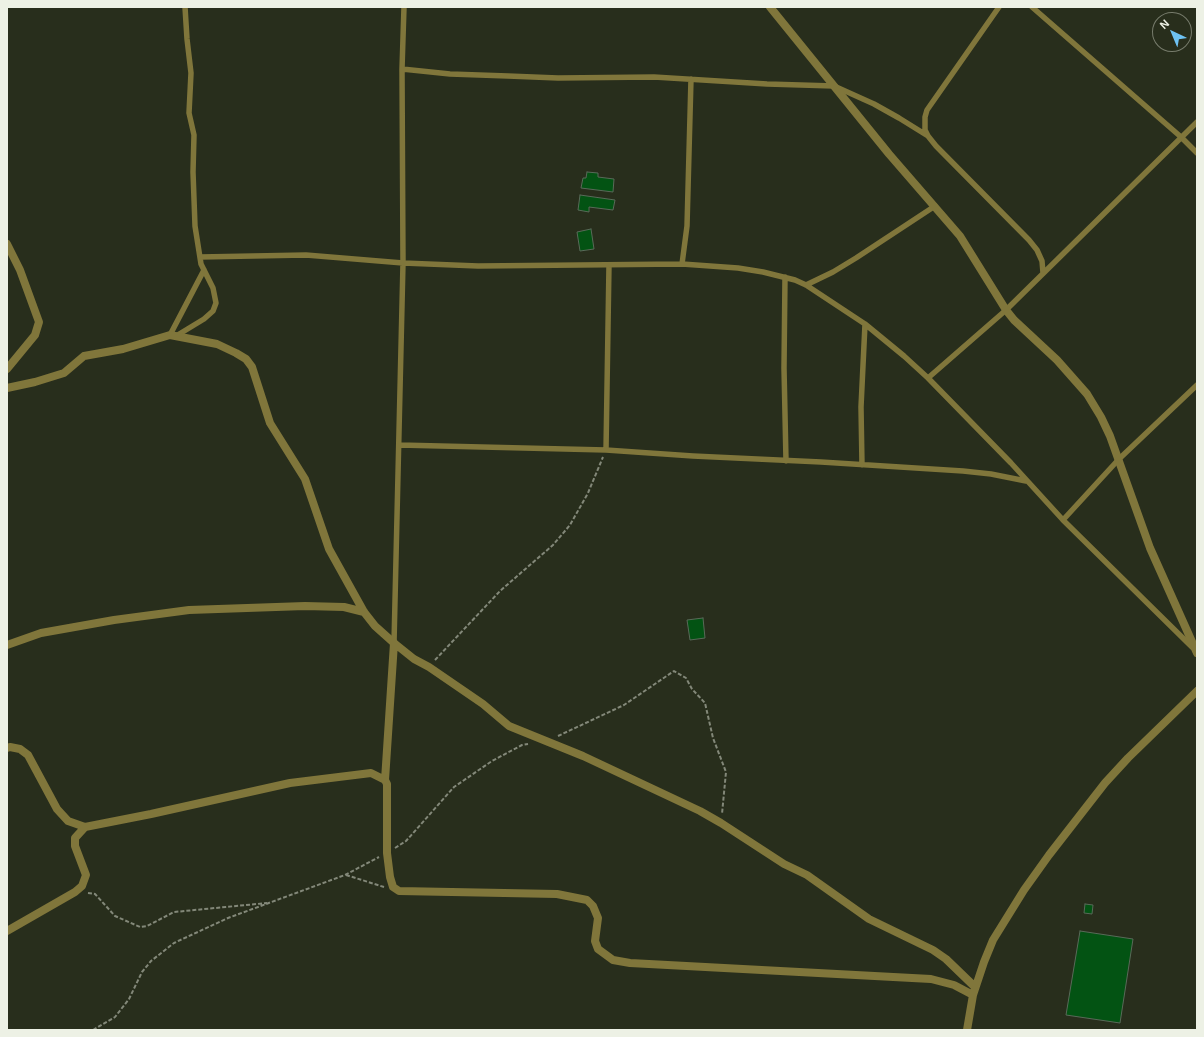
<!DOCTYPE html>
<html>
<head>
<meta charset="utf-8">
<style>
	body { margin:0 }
	#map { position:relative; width:1204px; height:1037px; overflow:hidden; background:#282e1c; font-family:Arial,sans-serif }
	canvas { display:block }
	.frame { position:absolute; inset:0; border:8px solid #edf1e5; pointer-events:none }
	.north { position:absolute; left:1152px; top:12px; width:40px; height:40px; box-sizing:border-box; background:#282e1c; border:1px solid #777c6c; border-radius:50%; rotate:316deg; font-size:11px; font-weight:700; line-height:16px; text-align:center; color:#edf1e5 }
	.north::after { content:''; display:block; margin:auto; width:14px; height:18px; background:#6ec2f3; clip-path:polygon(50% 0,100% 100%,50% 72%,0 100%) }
</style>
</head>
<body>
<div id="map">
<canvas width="1204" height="1037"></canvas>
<div class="frame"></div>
<div class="north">N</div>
</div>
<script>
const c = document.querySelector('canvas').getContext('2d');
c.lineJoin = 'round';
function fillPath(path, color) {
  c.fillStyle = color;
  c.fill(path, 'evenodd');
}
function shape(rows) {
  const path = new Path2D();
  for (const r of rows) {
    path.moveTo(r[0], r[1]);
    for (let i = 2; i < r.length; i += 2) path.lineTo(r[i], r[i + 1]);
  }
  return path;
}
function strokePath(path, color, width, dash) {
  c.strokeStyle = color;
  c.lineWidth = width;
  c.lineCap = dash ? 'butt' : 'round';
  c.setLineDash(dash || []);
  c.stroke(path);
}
const building = shape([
	[587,172,598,173,598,177,614,179,613,192,581,188,583,178,586,178,587,172],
	[580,195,615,200,613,210,589,207,589,212,578,210,580,195],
	[591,229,594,249,580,251,577,232,591,229],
	[703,618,705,638,690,640,687,620,703,618],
	[1085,904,1093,905,1092,914,1084,913,1085,904],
	[1080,931,1133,939,1120,1023,1066,1015,1080,931]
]);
const path = shape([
	[435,660,500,591,553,545,570,525,588,493,603,457],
	[558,736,624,705,674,671,686,678,692,689,705,703,713,738,726,772,722,814],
	[395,848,406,841,454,787,492,761,522,745,528,744],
	[346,875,384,887],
	[88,893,95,894,115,916,140,927,147,926,174,912,267,903],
	[93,1030,115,1017,129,999,142,972,151,961,174,943,228,918,345,875,379,857]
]);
const lane = shape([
	[999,7,927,110,925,117,925,130,928,136,936,146,1029,240,1037,250,1042,261,1043,273],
	[1032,7,1181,137,1197,153],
	[402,69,450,74,508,76,558,78,654,77,767,84,834,86,874,104,899,118,928,136],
	[200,257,306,255,403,263,478,266,682,264,738,268,763,272,795,280,806,285,865,324,904,356,928,378,1011,463,1063,520,1192,647],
	[682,264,687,226,691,79],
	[785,277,784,368,786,461],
	[806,285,833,272,856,258,935,206],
	[170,335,204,270],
	[176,336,204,319,213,311,216,303,213,288,201,264,195,226,193,172,194,135,189,113,191,73,187,39,185,7],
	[928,378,1006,310,1197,122],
	[399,445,606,450,693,456,821,462,963,471,991,474,1026,481],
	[606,450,609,265],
	[862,465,861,407,865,324],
	[1063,520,1119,459,1197,385],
	[394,643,403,263,402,69,404,7]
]);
const street = shape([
	[770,7,889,154,960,236,1006,310,1014,320,1057,360,1087,394,1101,417,1110,436,1150,548,1197,653],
	[7,244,20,270,39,322,35,335,7,369],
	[7,388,35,382,64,373,84,356,123,349,170,335,217,344,236,353,246,359,252,367,270,423,305,479,329,549,364,612,375,626,394,643,414,659,429,667,483,704,509,726,583,756,700,811,721,823,784,864,807,875,869,919,933,950,946,959,975,987],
	[7,645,41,633,114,620,189,610,305,606,344,607,364,612],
	[7,748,10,747,20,749,28,755,57,809,68,821,85,827],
	[385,780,394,643],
	[7,931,75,892,82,886,86,875,75,846,75,838,85,827,151,814,290,783,371,773,385,780,387,784,387,853,390,877,393,887,399,891,557,894,587,900,593,906,598,918,595,941,598,949,613,960,630,963,931,979,954,985,973,995],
	[967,1030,973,995,984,962,993,940,1024,890,1049,855,1105,783,1128,758,1197,691]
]);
fillPath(building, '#035313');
strokePath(building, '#596a59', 1);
strokePath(path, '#838879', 2, [4, 2]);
strokePath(lane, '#80763b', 5.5);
strokePath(street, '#80763b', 8);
</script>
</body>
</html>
